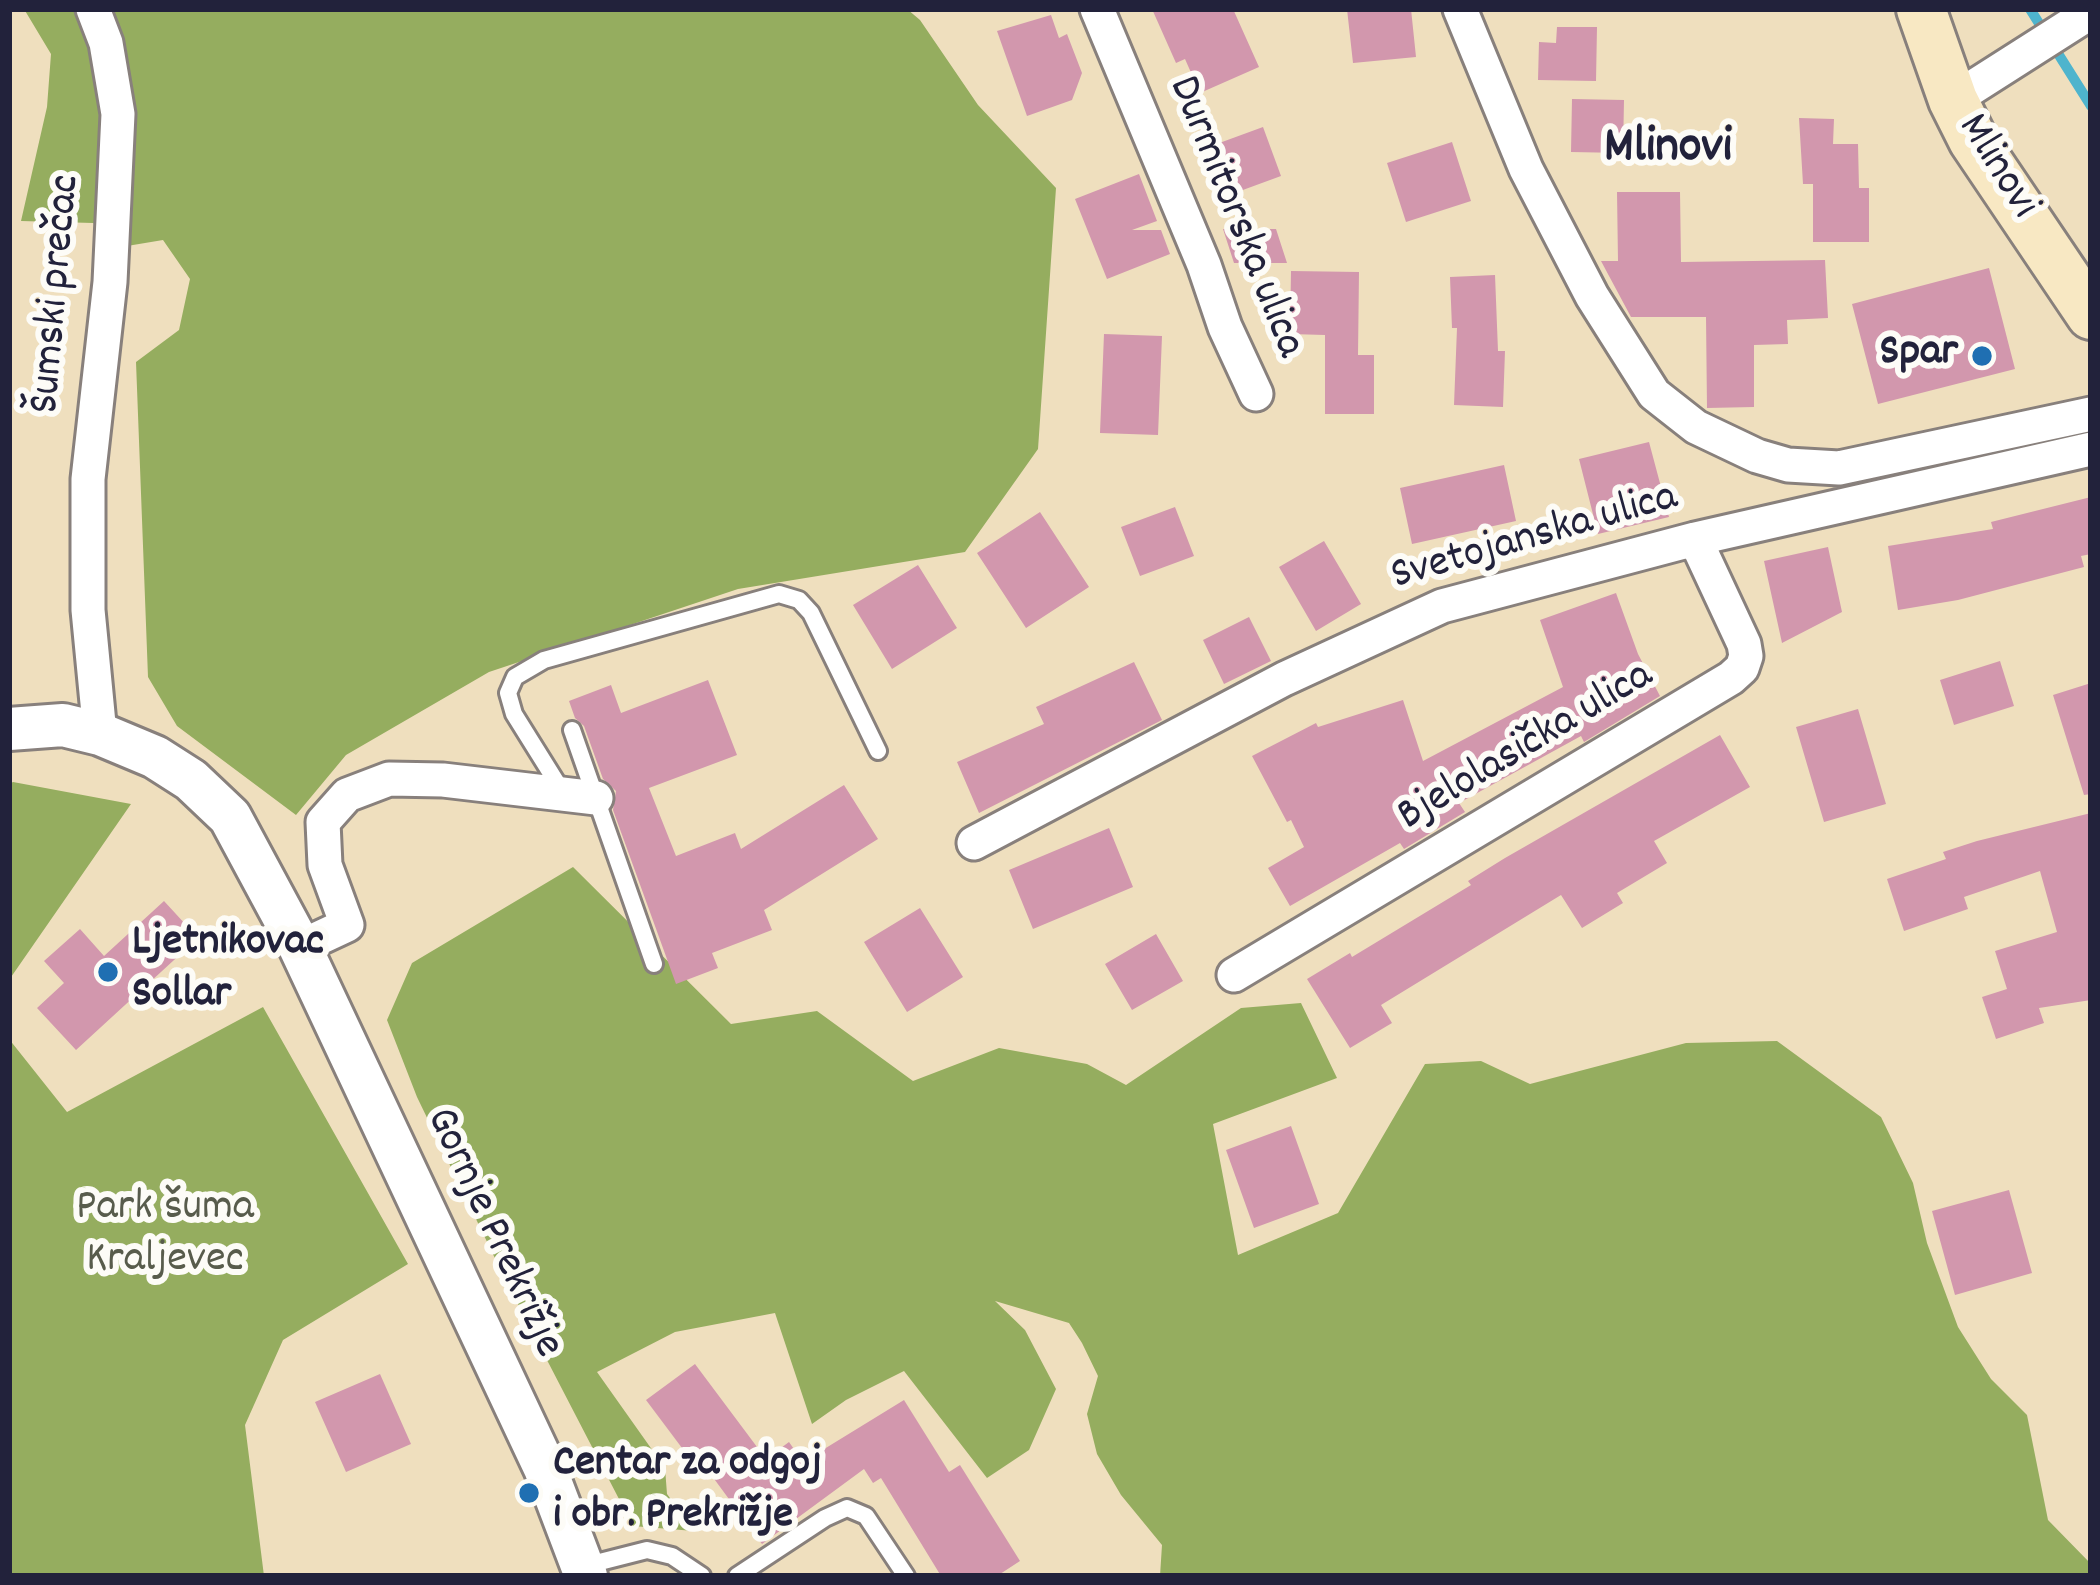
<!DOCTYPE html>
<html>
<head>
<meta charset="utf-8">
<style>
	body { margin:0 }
	#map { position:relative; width:2100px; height:1585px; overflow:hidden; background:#efdfbe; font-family:Dekko,sans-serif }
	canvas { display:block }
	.frame { position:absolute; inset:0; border:12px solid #22223b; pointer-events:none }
</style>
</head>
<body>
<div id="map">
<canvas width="2100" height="1585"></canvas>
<div class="frame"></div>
</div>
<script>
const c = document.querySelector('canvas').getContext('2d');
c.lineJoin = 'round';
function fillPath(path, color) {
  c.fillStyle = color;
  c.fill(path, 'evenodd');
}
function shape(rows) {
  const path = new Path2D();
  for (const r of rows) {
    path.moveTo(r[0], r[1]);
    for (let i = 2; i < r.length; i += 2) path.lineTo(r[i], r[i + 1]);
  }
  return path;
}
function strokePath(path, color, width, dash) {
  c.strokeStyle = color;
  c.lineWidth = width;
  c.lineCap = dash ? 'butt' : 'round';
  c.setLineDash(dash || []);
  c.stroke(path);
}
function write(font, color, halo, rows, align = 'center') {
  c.font = font + ' Dekko,sans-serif';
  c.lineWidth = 12;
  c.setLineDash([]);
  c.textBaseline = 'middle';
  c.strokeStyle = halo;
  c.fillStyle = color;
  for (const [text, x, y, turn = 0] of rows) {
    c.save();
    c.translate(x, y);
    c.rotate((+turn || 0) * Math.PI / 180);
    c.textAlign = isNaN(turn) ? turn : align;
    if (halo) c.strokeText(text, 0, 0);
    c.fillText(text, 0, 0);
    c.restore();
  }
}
const forest = shape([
	[24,9,907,9,920,20,978,105,1056,188,1038,449,965,552,738,589,489,672,346,755,296,815,177,726,148,677,136,362,179,330,190,279,163,240,127,246,93,223,21,221,47,107,51,54],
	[13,782,131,804,9,980,9,784],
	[573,867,731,1024,817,1011,913,1081,999,1048,1087,1064,1126,1085,1241,1008,1301,1003,1337,1078,1213,1124,1238,1255,1338,1213,1425,1064,1481,1061,1530,1084,1686,1043,1777,1041,1881,1117,1913,1183,1927,1243,1958,1327,1991,1379,2027,1415,2048,1520,2091,1564,2091,1572,2088,1576,1160,1576,1162,1545,1121,1495,1097,1454,1087,1414,1098,1376,1082,1343,1069,1323,995,1301,1025,1330,1056,1389,1029,1450,987,1478,904,1371,846,1400,812,1424,775,1313,675,1332,597,1372,665,1468,667,1494,694,1531,633,1526,505,1279,417,1097,387,1020,412,963],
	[263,1007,408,1264,283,1340,245,1425,264,1576,9,1576,9,1039,67,1112]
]);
const stream = shape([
	[2030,9,2091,106]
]);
const building = shape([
	[1152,9,1233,9,1259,67,1200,93,1185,59,1176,63],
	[1347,9,1411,9,1416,57,1353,63],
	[1051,15,1059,38,1067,34,1082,73,1072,100,1027,116,997,31],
	[1557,27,1597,27,1596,81,1538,80,1539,42,1556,43],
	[1572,99,1624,100,1623,153,1571,152],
	[1799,118,1834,119,1833,144,1858,144,1859,188,1869,188,1869,242,1813,242,1813,184,1803,184],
	[1263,127,1281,176,1221,198,1203,149],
	[1452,142,1471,201,1406,222,1387,163],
	[1139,174,1157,221,1132,230,1161,230,1170,254,1107,279,1075,199],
	[1617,192,1680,192,1681,262,1825,260,1828,318,1787,320,1788,344,1754,345,1754,407,1707,408,1706,317,1631,317,1601,261,1618,261],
	[1223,229,1276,229,1287,263,1234,263],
	[1989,268,2015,369,1878,404,1852,304],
	[1291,271,1359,272,1358,355,1374,355,1374,414,1325,414,1325,335,1290,334],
	[1495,275,1498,351,1505,351,1503,407,1454,405,1457,328,1452,328,1450,277],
	[1104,334,1162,336,1158,435,1100,433],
	[1649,442,1669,517,1598,534,1579,459],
	[1504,465,1516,521,1412,544,1400,488],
	[2091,497,2091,554,2081,556,2084,567,1958,600,1898,610,1888,546,1993,529,1991,522],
	[1175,507,1194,556,1140,576,1121,527],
	[1040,512,1089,587,1026,628,977,553],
	[1324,541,1361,604,1316,631,1279,567],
	[1828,547,1842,612,1782,643,1764,561],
	[918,565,957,628,892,669,853,605],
	[1616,593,1638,654,1660,696,1584,742,1581,736,1459,803,1465,812,1404,849,1400,843,1290,906,1268,868,1304,847,1291,820,1287,822,1252,756,1316,723,1318,727,1403,700,1423,761,1563,687,1540,620],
	[1249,617,1271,661,1224,684,1203,640],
	[2000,661,2014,706,1954,725,1940,680],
	[1134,662,1162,720,979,813,957,762,1044,724,1036,707],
	[708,680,737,755,649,788,676,856,735,833,741,849,844,785,878,839,764,910,772,930,712,953,718,968,676,984,613,810,616,791,603,779,584,726,575,718,569,701,611,685,621,713],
	[2091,683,2091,794,2084,795,2053,695],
	[1858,709,1886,804,1824,822,1796,727],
	[1720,735,1750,787,1654,841,1667,863,1617,893,1623,903,1582,928,1561,895,1381,1005,1392,1023,1350,1048,1307,979,1350,953,1352,957,1471,885,1468,881,1505,858],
	[2091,813,2091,1000,2039,1008,2044,1023,1996,1039,1982,997,2007,989,1995,951,2057,932,2040,871,1964,897,1968,909,1904,931,1887,879,1946,859,1943,852,1977,841],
	[1109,828,1133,887,1033,929,1009,870],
	[164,901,198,938,76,1050,37,1008,64,983,44,961,80,929,104,956],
	[920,908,963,977,907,1012,864,942],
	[1156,934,1183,981,1132,1010,1105,964],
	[1291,1126,1319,1204,1254,1228,1226,1150],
	[2009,1190,2032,1273,1955,1295,1932,1211],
	[695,1364,766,1459,789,1442,803,1462,904,1400,949,1472,960,1465,1020,1561,997,1576,941,1576,881,1478,873,1483,864,1469,762,1544,712,1476,706,1480,646,1400],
	[380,1374,411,1444,346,1472,315,1402]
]);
const service = shape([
	[572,730,654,964],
	[562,791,514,714,508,693,515,677,544,660,779,594,799,600,811,613,878,751],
	[584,1566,647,1550,672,1556,702,1576],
	[737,1576,825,1518,847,1508,866,1516,906,1576]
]);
const minor = shape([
	[93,9,106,43,118,114,110,282,88,479,88,610,100,734],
	[1097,9,1204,265,1225,327,1256,394],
	[1460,9,1526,169,1592,296,1654,394,1696,427,1757,456,1788,465,1839,468,2091,414],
	[1953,100,2091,12],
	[974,843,1284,679,1442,606,1695,539,2091,449],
	[300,947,347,925,325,865,323,822,347,795,389,779,443,780,596,798],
	[1234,975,1731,678,1742,668,1746,656,1744,644,1695,539]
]);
const tertiary = shape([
	[9,729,63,725,100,734,155,757,191,780,230,817,300,947,545,1468,586,1576]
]);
const secondary = shape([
	[1921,9,1953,100,1973,140,2091,315]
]);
const markers = [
	[1982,356,12,"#1f6fb2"],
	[108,972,12,"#1f6fb2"],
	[529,1493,12,"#1f6fb2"]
];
const streetNames = [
	["Mlinovi",1995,168,58],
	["Durmitorska ulica",1233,218,68],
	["Šumski prečac",59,294,-85],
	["Svetojanska ulica",1535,540,-16],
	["Bjelolasička ulica",1527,749,-31],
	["Gornje Prekrižje",491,1234,65]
];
const poiNames = [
	["Spar",1958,356,"right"],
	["Ljetnikovac",132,946],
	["Sollar",132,998],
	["Centar za odgoj",553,1467],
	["i obr. Prekrižje",553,1519]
];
const parkNames = [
	["Park šuma",165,1211],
	["Kraljevec",165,1263]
];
const quarterNames = [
	["Mlinovi",1668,152]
];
fillPath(forest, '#95ad5f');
strokePath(stream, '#4eb4cd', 10);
fillPath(building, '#d297ad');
strokePath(service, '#88807c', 22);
strokePath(minor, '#88807c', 39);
strokePath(tertiary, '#88807c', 48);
strokePath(secondary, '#88807c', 54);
strokePath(service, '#fff', 16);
strokePath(minor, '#fff', 33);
strokePath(tertiary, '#fff', 42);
strokePath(secondary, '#f8e8c3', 48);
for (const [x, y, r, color] of markers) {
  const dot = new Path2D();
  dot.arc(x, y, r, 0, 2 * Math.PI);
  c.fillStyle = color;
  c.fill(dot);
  strokePath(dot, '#fdfcf7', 4.5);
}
write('45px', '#22223b', '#fdfcf7', streetNames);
write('bold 45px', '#22223b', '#fdfcf7', poiNames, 'left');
write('45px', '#585c4c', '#fdfcf7', parkNames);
write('bold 51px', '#22223b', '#fdfcf7', quarterNames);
</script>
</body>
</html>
